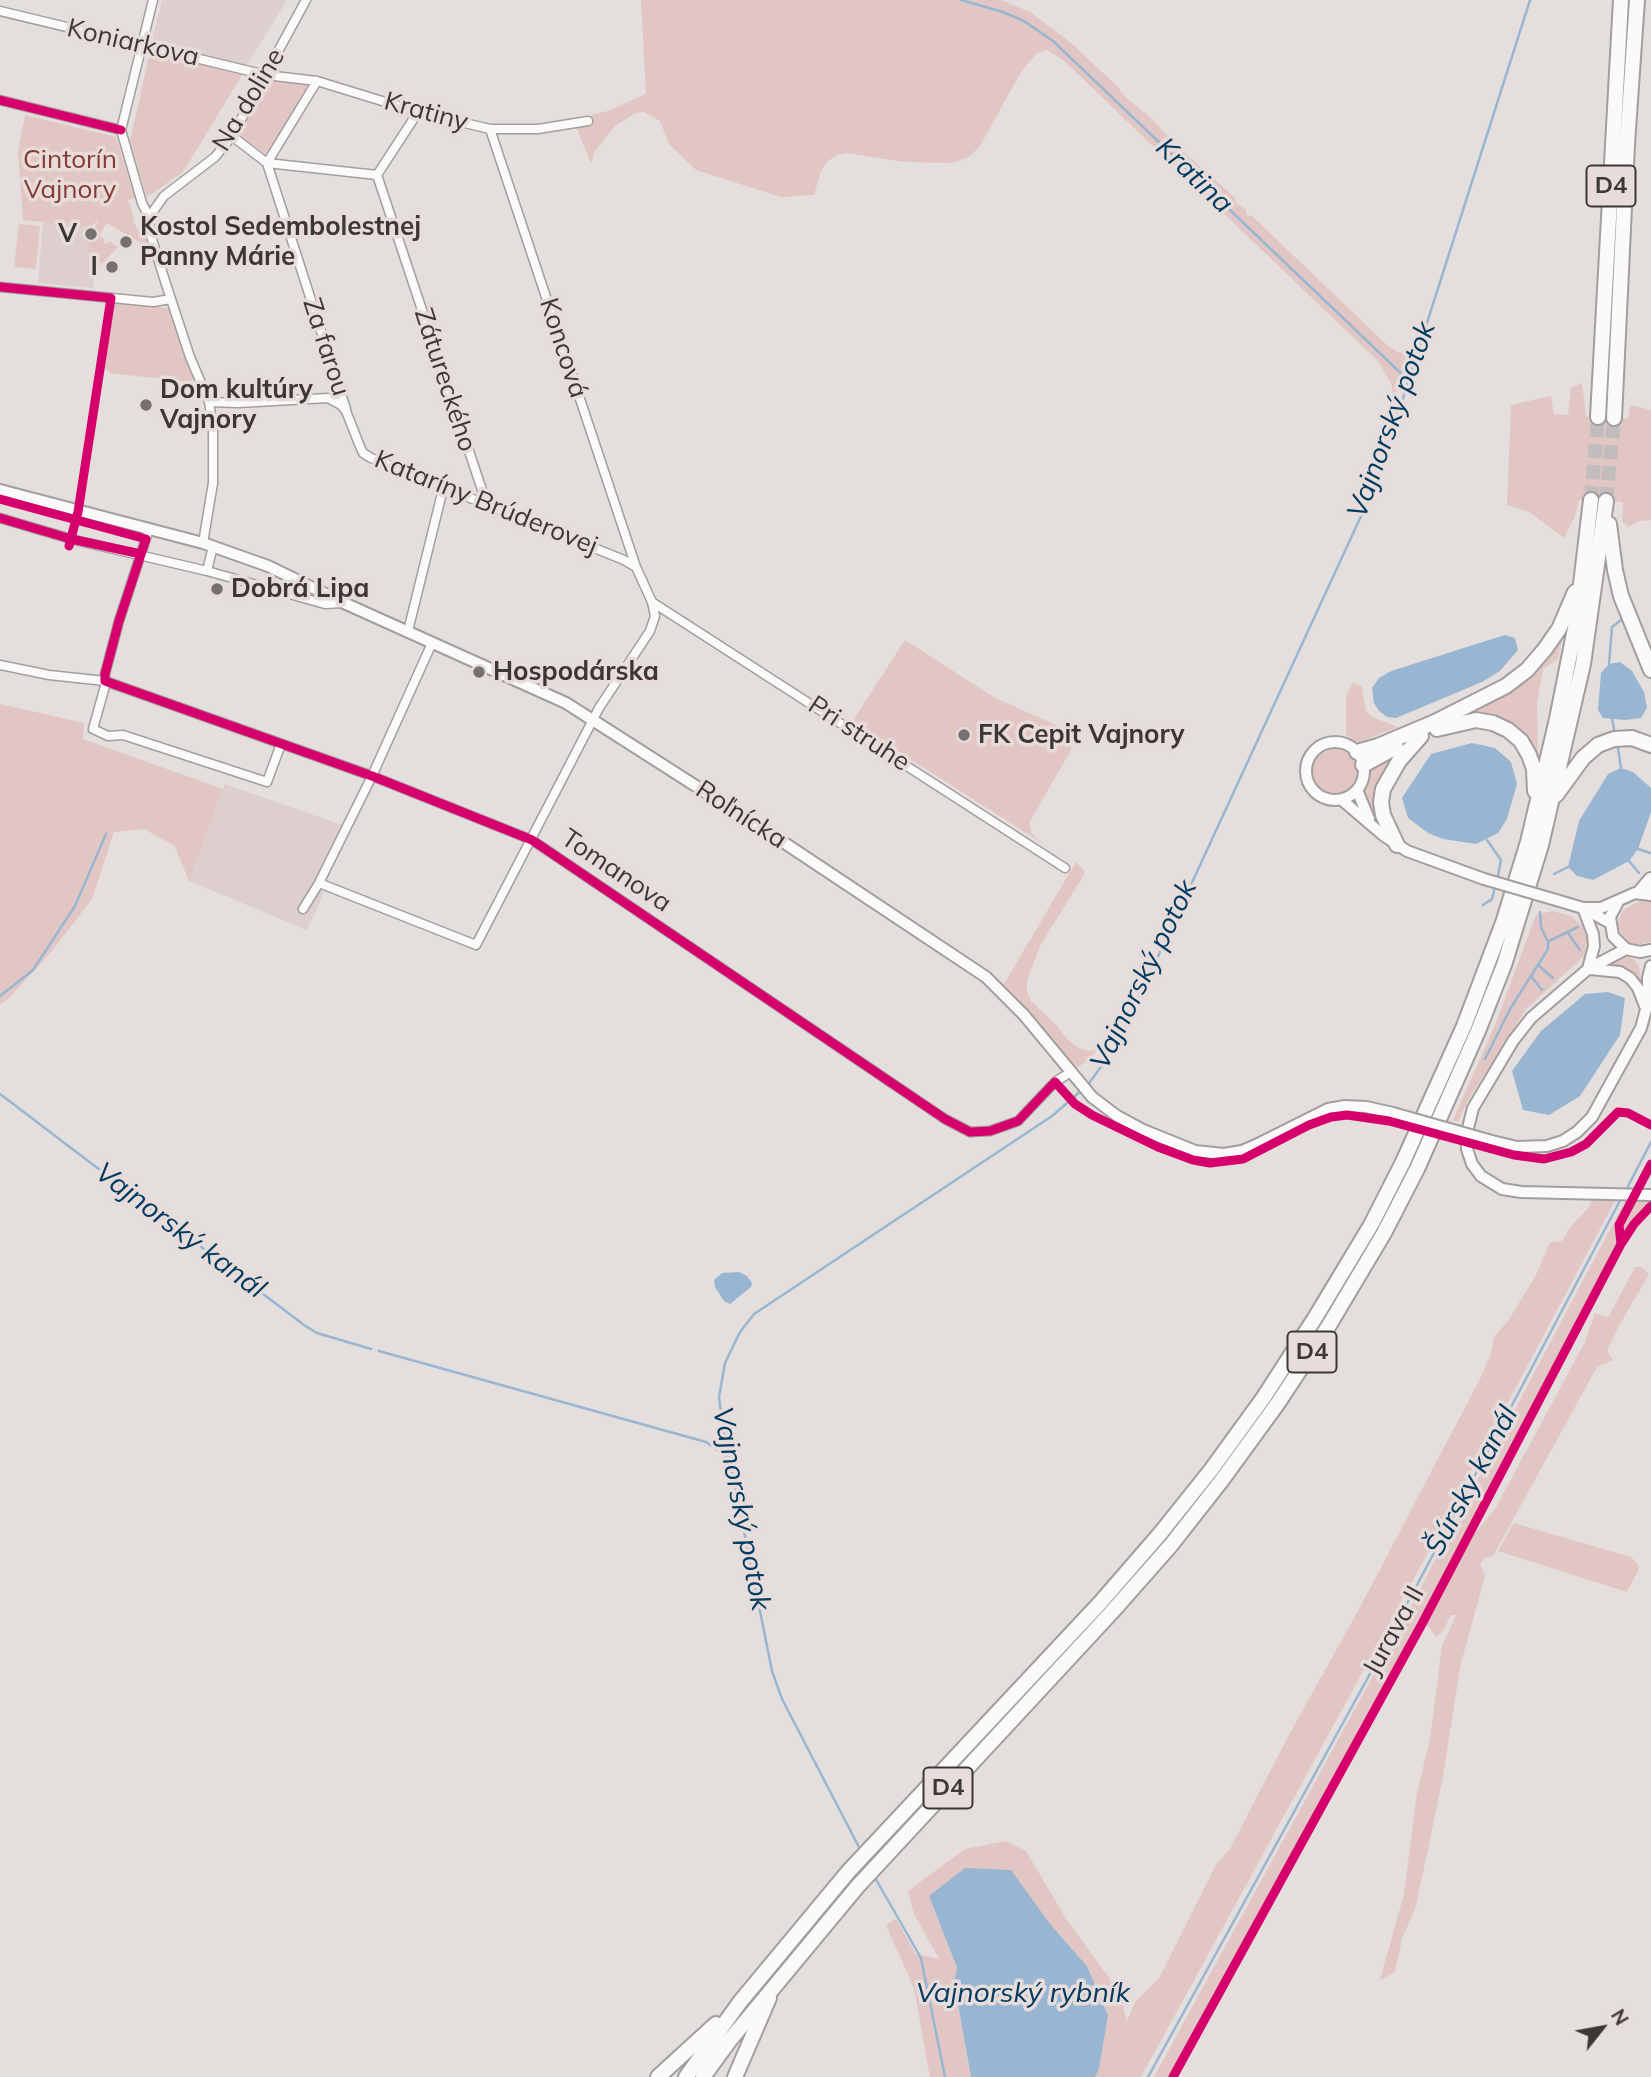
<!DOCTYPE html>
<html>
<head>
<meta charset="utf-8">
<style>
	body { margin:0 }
	#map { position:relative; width:1651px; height:2077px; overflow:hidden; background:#e4dedd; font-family:Mulish,sans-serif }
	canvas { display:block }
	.north { position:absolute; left:1567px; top:1993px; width:70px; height:70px; -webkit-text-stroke:5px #e7dcda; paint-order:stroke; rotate:59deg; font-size:19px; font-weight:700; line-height:28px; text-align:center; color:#3b3736 }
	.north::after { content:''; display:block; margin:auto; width:24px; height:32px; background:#3b3736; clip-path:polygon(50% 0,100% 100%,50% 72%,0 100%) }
</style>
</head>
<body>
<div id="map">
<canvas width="1651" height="2077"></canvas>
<div class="north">N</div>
</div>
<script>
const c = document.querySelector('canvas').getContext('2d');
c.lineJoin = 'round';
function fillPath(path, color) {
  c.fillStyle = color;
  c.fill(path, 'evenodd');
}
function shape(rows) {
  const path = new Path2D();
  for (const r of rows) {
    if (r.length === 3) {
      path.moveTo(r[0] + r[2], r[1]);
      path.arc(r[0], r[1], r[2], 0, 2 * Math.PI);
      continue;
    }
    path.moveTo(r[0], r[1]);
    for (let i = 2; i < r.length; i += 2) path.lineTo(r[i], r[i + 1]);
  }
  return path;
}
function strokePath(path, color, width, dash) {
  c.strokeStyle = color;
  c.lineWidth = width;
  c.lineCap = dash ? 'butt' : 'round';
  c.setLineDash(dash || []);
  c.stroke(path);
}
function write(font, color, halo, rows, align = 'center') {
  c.font = font + ' Mulish,sans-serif';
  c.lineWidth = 7;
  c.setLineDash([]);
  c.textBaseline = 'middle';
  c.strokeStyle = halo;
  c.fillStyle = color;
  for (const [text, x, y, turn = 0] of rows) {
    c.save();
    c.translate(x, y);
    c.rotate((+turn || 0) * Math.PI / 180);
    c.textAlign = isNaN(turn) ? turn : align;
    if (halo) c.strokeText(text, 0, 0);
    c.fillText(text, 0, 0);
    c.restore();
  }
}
const built = shape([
	[162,0,287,0,247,65,152,42],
	[43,222,93,227,96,261,102,264,95,271,93,288,38,283],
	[225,784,342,825,318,877,323,895,307,930,189,881]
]);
const green = shape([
	[641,0,1001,0,1030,12,1071,43,1118,87,1124,96,1150,117,1175,144,1235,198,1236,203,1246,210,1247,215,1252,216,1387,345,1397,352,1403,353,1410,350,1413,344,1393,401,1392,385,1378,361,1063,60,1047,50,1037,53,1021,72,980,146,970,156,953,163,905,162,846,153,837,155,828,161,821,171,814,195,781,197,696,170,669,144,660,121,644,112,635,113,614,127,595,151,591,163,576,127,590,124,591,115,608,111,646,94],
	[150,52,242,75,183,172,147,197,130,141],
	[268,78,310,84,267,155,238,134],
	[25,115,116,137,135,198,128,200,134,218,133,222,148,243,141,243,107,223,99,236,105,239,103,242,106,244,109,241,118,247,102,264,88,251,89,237,99,220,90,227,23,220,18,152],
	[19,224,40,226,36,269,14,267],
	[113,301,167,308,171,312,194,379,189,382,110,373,105,368],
	[1582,383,1586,416,1628,419,1630,405,1651,410,1651,520,1639,521,1628,527,1622,521,1623,502,1579,500,1575,516,1564,538,1529,512,1507,505,1511,405,1551,396,1554,414,1568,415,1571,388],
	[1563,634,1558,659,1543,669,1537,704,1538,757,1515,725,1493,714,1472,712,1503,695,1544,662],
	[905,640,995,698,1056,725,1072,736,1071,750,1029,823,1032,834,1045,845,852,722],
	[1353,682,1362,687,1366,711,1372,717,1398,727,1359,742,1352,740,1346,734,1346,696],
	[0,704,84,723,83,739,223,789,189,881,175,846,144,829,114,832,92,899,51,952,7,1000,0,1004],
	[1335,771,22],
	[1396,754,1379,780,1376,806,1381,824,1366,803,1363,789,1370,770,1378,762],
	[1076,862,1084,870,1084,875,1041,944,1027,980,1027,991,1031,1001,1057,1026,1067,1039,1079,1048,1088,1051,1097,1050,1090,1059,1071,1072,1002,991,1004,984],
	[1644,899,1651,901,1651,942,1635,945,1629,943,1616,926,1623,910],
	[1552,911,1571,916,1583,927,1587,939,1584,956,1526,1009,1467,1102,1458,1122,1453,1120,1495,1025,1536,915],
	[1618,955,1627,956,1635,960,1639,967,1642,986,1633,976,1617,966,1602,965],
	[1593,1198,1616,1199,1437,1536,1141,2077,1095,2077,1099,2068,1108,2014,1087,1966,1050,1924,929,1896,957,1969,954,1982,971,2077,930,2077,914,1988,886,1925,896,1919,916,1954,939,1959,914,1914,908,1891,965,1849,1006,1841,1026,1851,1065,1917,1120,1993,1127,2021,1135,2002,1159,1978,1216,1865,1230,1849,1290,1733,1358,1611,1480,1379,1491,1353,1494,1337,1508,1321,1536,1275,1550,1242,1562,1241,1571,1226,1589,1207],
	[1649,1199,1649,1202,1630,1224,1618,1242,1397,1664,1192,2035,1169,2077,1154,2077,1403,1621,1625,1201],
	[1635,1267,1641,1267,1649,1274,1619,1326,1607,1351,1613,1360,1597,1367,1493,1556,1485,1558,1480,1564,1485,1576,1461,1663,1442,1782,1416,1906,1402,1939,1395,1972,1380,1980,1404,1894,1417,1793,1430,1739,1442,1646,1456,1615,1451,1615,1443,1631,1436,1637,1426,1623,1471,1538,1495,1509,1585,1342,1595,1313,1608,1318],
	[1514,1523,1631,1557,1637,1563,1639,1569,1627,1592,1498,1551]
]);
const water = shape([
	[1505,635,1515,638,1518,650,1500,671,1482,682,1396,718,1387,717,1379,711,1374,703,1372,688,1379,678,1391,671],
	[1620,662,1632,671,1644,692,1647,708,1641,718,1625,720,1603,718,1598,710,1601,673,1609,664],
	[1472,743,1495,748,1511,762,1517,784,1507,819,1498,833,1476,844,1443,839,1428,833,1408,818,1402,798,1431,754],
	[1621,768,1633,772,1651,788,1651,812,1638,849,1629,861,1593,880,1577,876,1568,867,1579,821,1608,774],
	[1608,992,1625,998,1620,1035,1580,1096,1549,1115,1523,1110,1512,1071,1541,1031,1585,994],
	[739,1272,747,1276,752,1283,751,1287,730,1304,724,1301,715,1287,714,1280,722,1273],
	[965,1868,1011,1870,1050,1924,1087,1966,1108,2015,1099,2069,1095,2077,971,2077,954,1982,957,1968,929,1896]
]);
const stream = shape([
	[961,0,1003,12,1024,21,1053,41,1409,381],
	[1609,664,1612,627,1621,620],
	[1612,718,1614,729],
	[1618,748,1621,768],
	[1487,840,1501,860,1497,881],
	[1638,849,1650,853],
	[1629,861,1639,873],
	[1554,874,1568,867],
	[1483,905,1492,899,1495,887],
	[1568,933,1580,950],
	[1549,941,1578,927],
	[1538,965,1553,978],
	[1531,976,1542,990],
	[0,996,33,970,75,906,106,834],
	[1485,1059,1510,1009,1548,949,1548,942,1541,927,1540,912],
	[1087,1086,1111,1053,1124,1030,1362,514,1381,467,1530,0],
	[0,1094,304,1325,317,1333,371,1349],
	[1625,1192,1651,1142],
	[379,1351,706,1442,726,1456],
	[861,1851,782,1699,772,1671,722,1421,719,1397,725,1363,740,1332,754,1314,1052,1116,1082,1090],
	[874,1876,921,1958,945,2077],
	[1148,2077,1371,1672,1622,1197]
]);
const highwayTunnel = shape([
	[1591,500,1598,417],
	[1606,501,1614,418]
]);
const street = shape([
	[153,0,121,130,142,203,149,217,150,233,165,281,190,357,209,402,213,428,213,483,203,543],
	[0,11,266,75,317,81,418,112,490,129,538,129,588,121],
	[317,81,267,163,346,409],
	[0,100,121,130],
	[490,129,636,567],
	[232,136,267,163,377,175,487,505],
	[377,175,418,112],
	[149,217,164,196,215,157,232,136,306,0],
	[0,287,153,302,171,299],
	[209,402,238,403,328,398,341,405,346,411,359,444,363,453,371,458,624,560,636,567,652,602,655,616,650,631,599,708,476,945,319,883],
	[0,518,71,539,207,571,325,604,343,603],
	[149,529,119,621,105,674,105,686,93,729,108,736,123,735,267,782,281,744],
	[207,571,213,546],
	[652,602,1065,868],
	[408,631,443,489],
	[0,665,49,675,105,681,372,776,532,840,945,1119,970,1132,990,1131,1018,1121,1055,1082,1071,1072],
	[303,909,319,883,372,776,432,643]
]);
const secondary = shape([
	[0,490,203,543,268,566,344,603,566,703,774,836,986,977,1024,1015,1092,1097,1117,1116,1143,1130,1195,1151,1224,1154,1242,1151,1258,1144,1328,1109,1345,1106,1366,1107,1393,1113],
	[1335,771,29],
	[1357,790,1369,819],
	[1342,800,1383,835,1407,851,1484,879],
	[1556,900,1583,908,1610,923],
	[1618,902,1610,917,1613,936,1626,949,1640,952,1651,950],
	[1583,908,1601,908,1635,893,1651,895],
	[1583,908,1593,934,1594,946,1588,969],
	[1626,949,1588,969,1531,1018,1513,1041,1473,1108,1466,1136,1467,1149,1472,1164,1481,1176,1502,1189,1521,1192,1651,1195],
	[1590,969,1620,972,1630,978,1638,988,1645,1006],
	[1492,1141,1517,1147,1547,1146,1563,1141,1577,1132,1592,1117,1641,1028,1648,1002,1648,978,1651,966]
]);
const highway = shape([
	[1598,417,1621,0],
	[1614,418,1627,144,1637,0],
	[1609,524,1615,570,1621,596,1651,670],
	[1437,729,1476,720,1493,723,1508,730,1521,741,1529,755,1534,769,1535,791],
	[1357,752,1378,746,1435,722,1506,686,1527,670,1545,649,1559,629,1575,592],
	[1363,765,1396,747],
	[1556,795,1583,758,1598,745,1614,739,1632,738,1651,745],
	[1397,845,1383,815,1381,802,1383,789,1399,761,1421,736],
	[1641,892,1651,880],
	[658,2077,716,2024],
	[686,2077,740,2002,848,1872,1100,1603,1159,1535,1211,1470,1264,1397,1315,1318,1371,1225,1403,1162,1464,1026,1503,923,1528,842,1557,719,1577,618,1591,500],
	[703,2077,730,2040,857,1887,1111,1613,1171,1545,1222,1480,1278,1403,1328,1327,1384,1233,1417,1169,1478,1031,1504,965,1541,845,1583,664,1606,501],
	[735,2077,769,1998]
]);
const secondaryBridge = shape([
	[1484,879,1556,900],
	[1393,1113,1492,1141]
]);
const cycleway = shape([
	[0,100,121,130],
	[0,287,111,298,78,512,69,546],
	[0,499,146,539,119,621,105,674,105,681,372,776,532,840,945,1119,970,1132,990,1131,1018,1121,1055,1082,1075,1104,1092,1115,1158,1147,1193,1160,1210,1163,1243,1159,1309,1125,1331,1117,1347,1115,1389,1121,1514,1155,1544,1159,1571,1152,1586,1144,1618,1112,1628,1113,1651,1125],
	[0,518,71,539,141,554],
	[1621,1244,1619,1225,1651,1164],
	[1173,2077,1423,1622,1621,1244,1634,1224,1651,1206]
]);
const markers = [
	[91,234,7,"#767170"],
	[126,242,7,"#767170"],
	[112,267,7,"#767170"],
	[146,405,7,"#767170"],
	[217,589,7,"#767170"],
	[479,672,7,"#767170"],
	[964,735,7,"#767170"]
];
const shields = [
	[1611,186,49],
	[1312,1352,49],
	[948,1788,49]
];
const shieldNames = [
	["D4",1611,186],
	["D4",1312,1352],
	["D4",948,1788]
];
const streetNames = [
	["Koniarkova",133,43,13],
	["Na doline",249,100,-59],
	["Kratiny",426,112,15],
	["Za farou",326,347,72],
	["Koncová",563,348,72],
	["Zátureckého",445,380,72],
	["Kataríny Brúderovej",486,503,22],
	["Pri struhe",859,734,33],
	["Roľnícka",741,815,33],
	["Tomanova",616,871,34],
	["Jurava II",1394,1631,-61]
];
const parkNames = [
	["Cintorín",70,160],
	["Vajnory",70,190]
];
const poiNames = [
	["Kostol Sedembolestnej",140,227],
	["Panny Márie",140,257],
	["V",77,234,"right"],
	["I",98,267,"right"],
	["Dom kultúry",160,390],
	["Vajnory",160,420],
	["Dobrá Lipa",231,589],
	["Hospodárska",493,672],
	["FK Cepit Vajnory",978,735]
];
const waterNames = [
	["Kratina",1194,176,44],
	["Vajnorský potok",1392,420,-70],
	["Vajnorský potok",1144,975,-64],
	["Vajnorský kanál",180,1231,37],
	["Šúrsky kanál",1472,1481,-62],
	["Vajnorský potok",741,1509,79],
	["Vajnorský rybník",1023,1994]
];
fillPath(built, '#dccfcd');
fillPath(green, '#e1c6c3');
fillPath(water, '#98b6d2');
strokePath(stream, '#98b6d2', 2.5);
strokePath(highwayTunnel, '#c2bdbc', 14, [14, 7]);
strokePath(street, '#a39e9e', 11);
strokePath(secondary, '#a39e9e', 14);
strokePath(highway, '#a39e9e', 18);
strokePath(street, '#fbfafa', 8);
strokePath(secondary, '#fbfafa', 10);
strokePath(highway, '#fbfafa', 14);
strokePath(secondaryBridge, '#a39e9e', 14, []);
strokePath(secondaryBridge, '#fbfafa', 10);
strokePath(cycleway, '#d6006c', 9);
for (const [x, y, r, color] of markers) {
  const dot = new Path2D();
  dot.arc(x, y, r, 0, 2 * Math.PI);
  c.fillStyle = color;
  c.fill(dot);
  strokePath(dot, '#e7dcda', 2.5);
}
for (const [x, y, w] of shields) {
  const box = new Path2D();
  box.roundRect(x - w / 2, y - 20.5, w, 41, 5);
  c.fillStyle = '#e7dcda';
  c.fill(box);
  strokePath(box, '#3b3736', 2);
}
write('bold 24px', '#3b3736', null, shieldNames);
write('26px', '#3b3736', '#e7dcda', streetNames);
write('26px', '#873a34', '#e7dcda', parkNames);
write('bold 26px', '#3b3736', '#e7dcda', poiNames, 'left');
write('italic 28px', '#013b61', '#e7dcda', waterNames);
</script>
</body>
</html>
